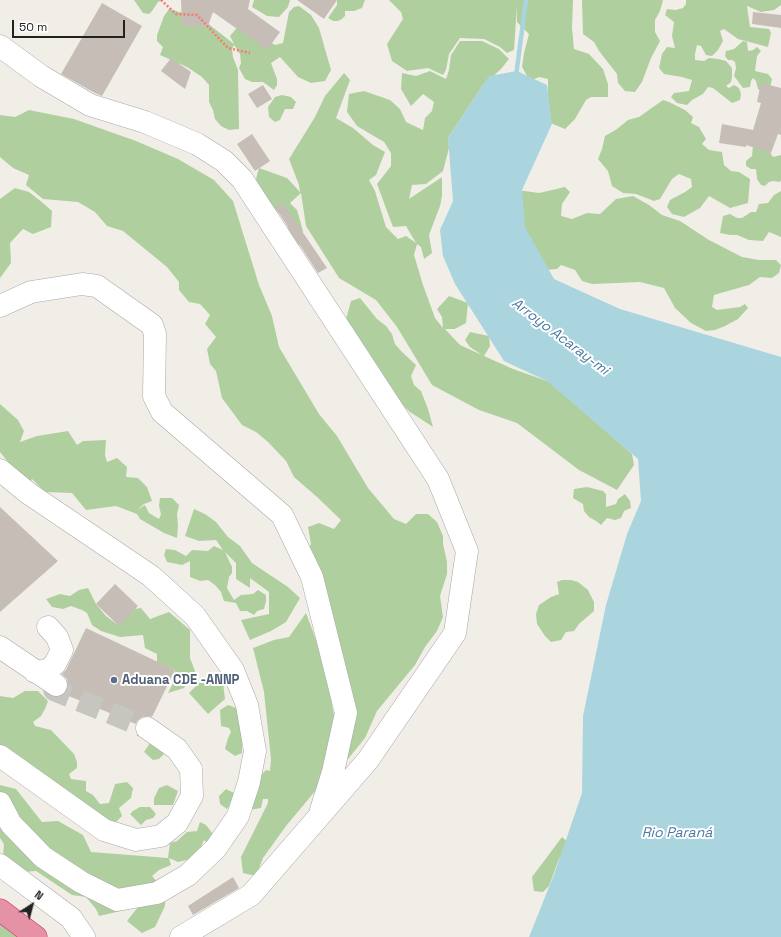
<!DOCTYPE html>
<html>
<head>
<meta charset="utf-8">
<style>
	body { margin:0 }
	#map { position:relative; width:781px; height:937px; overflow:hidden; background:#f1eee8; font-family:"Space Grotesk",sans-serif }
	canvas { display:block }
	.north { position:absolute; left:12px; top:885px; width:40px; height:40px; -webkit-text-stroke:3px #fff; paint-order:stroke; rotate:36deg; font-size:11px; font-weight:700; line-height:16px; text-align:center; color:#212121 }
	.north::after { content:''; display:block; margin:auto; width:14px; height:18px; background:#212121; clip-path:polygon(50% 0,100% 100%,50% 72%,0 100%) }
	.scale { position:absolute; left:12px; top:20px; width:113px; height:18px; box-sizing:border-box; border:2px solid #212121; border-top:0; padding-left:5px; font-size:12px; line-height:14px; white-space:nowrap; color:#212121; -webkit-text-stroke:3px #fff; paint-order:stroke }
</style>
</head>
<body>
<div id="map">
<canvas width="781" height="937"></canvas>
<div class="north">N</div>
<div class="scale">50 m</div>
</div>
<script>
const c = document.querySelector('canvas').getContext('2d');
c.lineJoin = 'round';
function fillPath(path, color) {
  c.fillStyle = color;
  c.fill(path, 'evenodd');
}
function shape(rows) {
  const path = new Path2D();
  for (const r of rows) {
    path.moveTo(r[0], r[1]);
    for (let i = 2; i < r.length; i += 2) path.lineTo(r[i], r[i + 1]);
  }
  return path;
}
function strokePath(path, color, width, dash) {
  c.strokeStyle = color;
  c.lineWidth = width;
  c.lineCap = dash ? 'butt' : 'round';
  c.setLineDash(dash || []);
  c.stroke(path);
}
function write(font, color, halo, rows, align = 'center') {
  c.font = font + ' "Space Grotesk",sans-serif';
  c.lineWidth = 4;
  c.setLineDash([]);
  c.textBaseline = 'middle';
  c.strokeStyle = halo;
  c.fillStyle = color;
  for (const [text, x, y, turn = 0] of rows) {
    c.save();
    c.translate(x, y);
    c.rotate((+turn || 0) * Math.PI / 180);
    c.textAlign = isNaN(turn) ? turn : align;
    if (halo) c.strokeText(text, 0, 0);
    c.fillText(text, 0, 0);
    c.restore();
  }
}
const forest = shape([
	[134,0,162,0,158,2,152,11,149,14,143,13],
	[254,0,290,0,288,7,279,17,267,16,252,7],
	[337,0,365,0,362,8,354,11,345,11,345,16,342,19,338,21,333,21,328,18,337,5],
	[389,0,573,0,572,28,574,49,589,54,603,69,608,84,608,97,591,97,586,100,575,119,565,129,548,122,548,79,539,77,530,81,522,67,524,53,529,34,517,22,517,6,514,50,507,53,500,47,484,39,460,38,449,54,446,70,443,75,428,68,407,71,392,61,387,44,403,19,401,12],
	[582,0,663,0,660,11,655,20,655,32,660,41,651,58,642,82,635,92,625,91,618,83,617,74,599,51,594,42,583,34],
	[686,0,781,0,781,5,774,10,761,12,747,6,750,27,769,29,771,33,768,47,738,39,724,29,720,31,723,41,718,50,712,56,706,55,701,46,697,45,695,54,695,60,704,61,709,58,718,59,726,61,732,68,732,77,731,82,726,86,729,88,734,85,739,88,741,94,740,100,732,103,713,88,708,87,703,94,692,100,687,105,677,103,671,97,674,93,689,91,692,80,682,77,664,74,659,68,662,54,667,47,675,48,672,36,674,22,665,15,667,9,676,10,683,8,686,4],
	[299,6,311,15,319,28,331,70,325,81,311,83,298,77,280,57,271,63,277,79,277,85,274,90,263,82,252,82,245,79,239,68,241,63,240,54,234,45,232,49,233,57,238,70,239,129,229,130,221,126,215,119,213,110,209,102,209,85,202,77,187,67,160,55,163,47,157,41,157,35,164,16,169,9,190,15,197,15,234,44,230,36,241,23,275,45,283,43,289,12,294,7],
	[460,41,482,41,499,49,509,59,501,69,483,85,448,138,449,148,443,171,426,184,412,185,409,199,442,177,442,196,440,206,429,235,432,253,424,259,421,247,417,244,414,255,423,285,435,318,443,328,442,317,437,309,449,296,468,303,466,323,455,329,445,329,460,345,482,355,470,347,465,340,470,332,489,336,490,346,484,356,513,369,550,382,632,454,634,465,617,490,579,470,517,423,479,410,432,385,397,327,376,300,339,278,306,226,301,193,290,203,297,210,303,231,297,237,300,246,291,239,286,220,258,193,256,179,259,168,287,178,300,192,299,185,289,159,315,117,325,96,344,73,350,80,336,118,353,128,373,145,385,152,376,175,369,180,375,191,386,227,398,239,406,236,416,243,406,226,393,227,377,184,391,166,391,153,384,142,357,126,347,112,349,94,364,91,390,100,400,109,406,122,423,130,425,118,432,111,434,102,423,94,411,106,401,89,402,73,416,76,430,71,446,79,449,70,451,55],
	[743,41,747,42,748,51,753,50,757,47,761,51,757,56,755,71,768,74,772,79,770,88,762,92,758,89,756,81,753,78,751,81,750,87,743,88,734,76,736,68,735,62,732,60,728,60,725,56,726,51,734,49],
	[282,95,291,97,296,102,293,109,285,109,280,120,275,122,269,117,268,107,275,97],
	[663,100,669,102,685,110,693,117,691,123,699,127,706,139,702,144,709,150,722,152,724,165,731,171,739,172,750,179,748,203,730,208,709,196,700,208,684,217,672,214,667,207,670,200,685,192,692,187,691,179,679,174,672,179,660,199,654,201,636,194,623,193,612,186,608,171,598,159,602,149,605,136,617,129,628,120,639,117],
	[29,110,74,119,136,141,178,159,214,180,233,201,259,285,272,316,279,347,319,414,337,436,368,488,394,519,406,524,416,514,428,514,437,522,443,536,443,544,447,562,447,574,440,596,443,617,437,631,425,647,415,665,377,711,365,738,348,759,340,757,346,733,308,550,311,544,308,527,319,523,334,529,341,520,317,497,294,477,286,461,268,442,256,432,242,425,222,398,216,371,210,364,207,349,216,337,205,324,210,315,200,304,189,302,179,290,179,282,167,267,123,231,107,226,95,212,78,202,43,199,26,185,29,175,13,168,0,157,0,115,15,117],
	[753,145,767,148,773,157,781,155,781,180,780,182,773,181,769,182,765,186,761,185,757,179,756,169,751,169,746,166,746,161,752,156],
	[565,187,570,192,562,204,561,216,572,219,587,213,600,214,616,199,633,196,649,205,662,215,680,221,709,240,742,257,759,260,776,260,781,265,779,273,772,278,760,277,749,285,714,295,712,307,717,310,740,307,745,304,748,308,738,319,725,326,715,330,706,331,691,323,675,308,664,288,640,282,592,284,582,281,575,270,561,265,557,269,545,270,502,200,517,190,539,193],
	[15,188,29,192,43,203,52,211,51,227,33,234,23,229,10,243,11,263,0,278,0,199],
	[781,191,781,237,769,232,763,241,749,240,737,235,730,235,720,233,723,216,730,214,737,218,742,218,751,212,756,212,759,204,768,203,774,195],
	[360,298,377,319,386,326,392,334,395,344,401,351,416,365,411,376,414,385,421,391,428,409,433,427,410,412,395,398,346,319,351,301],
	[0,404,18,420,24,431,20,442,37,436,68,431,77,445,83,441,106,440,105,455,107,462,117,458,127,467,126,477,138,478,147,487,152,501,144,504,137,510,145,505,149,513,159,519,161,514,159,506,160,498,172,498,179,505,177,514,178,525,177,538,164,533,140,519,137,514,116,506,86,510,72,493,45,492,32,479,28,484,11,474,8,462,0,452],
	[587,487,603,491,606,494,606,507,616,504,618,499,625,494,630,501,631,508,624,511,621,518,615,520,607,518,601,525,596,521,589,517,584,511,583,504,573,498,574,489],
	[194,509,205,514,216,522,228,537,240,546,252,563,288,587,300,598,286,622,271,631,250,640,241,620,269,614,269,592,250,578,250,588,236,579,236,563,225,552,232,567,232,573,229,577,227,588,234,600,241,595,253,594,258,590,266,595,266,601,264,609,257,611,254,615,247,611,240,611,236,603,224,601,221,592,215,585,208,580,200,581,190,577,190,561,182,565,167,562,164,555,166,549,175,550,186,556,192,550,208,551,214,546,223,550,216,540,199,541,185,536],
	[562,580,571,580,578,582,588,590,594,602,594,611,579,624,574,631,566,632,561,640,551,642,545,636,537,624,536,614,539,605,551,597,559,594,557,582],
	[88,588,96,604,106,616,118,625,128,610,141,608,150,619,169,612,190,630,190,658,195,671,184,688,168,693,175,679,175,670,157,662,157,654,145,648,143,635,120,637,101,631,92,625,87,613,82,610,71,606,63,609,52,607,46,599,60,594,70,596,79,590],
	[306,613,331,680,332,706,336,724,321,784,286,826,263,858,256,876,243,873,241,857,268,803,268,799,263,799,261,808,249,810,256,780,266,770,270,771,271,759,264,692,253,648,274,640,289,637],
	[204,678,223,683,225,699,208,714,189,693],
	[25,691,38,691,48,701,45,709,41,716,33,722,35,726,51,730,74,754,77,762,77,768,69,774,71,779,86,781,86,791,93,795,100,804,109,803,115,784,127,782,133,788,131,798,119,808,122,816,113,825,62,800,60,785,52,790,0,752,0,696,13,698],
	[228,705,239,709,242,729,242,753,235,756,225,749,228,738,231,732,229,728,221,726,220,710],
	[152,740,167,751,159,759,153,760,144,752],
	[0,785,16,789,42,822,58,821,83,835,91,852,168,858,170,843,177,841,187,832,197,831,200,822,206,825,213,834,208,844,204,840,200,849,191,859,178,862,169,858,171,865,159,870,152,876,166,891,165,906,155,927,142,933,127,921,138,907,99,916,96,909,86,897,72,895,36,871,10,873,3,856,4,844,0,838],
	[167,785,178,791,173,805,154,805,154,798,159,788],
	[226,789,234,793,232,803,227,809,220,804,219,796],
	[140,807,150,807,156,814,153,818,146,820,141,825,130,814,133,811],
	[562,837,570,844,559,859,549,886,543,892,534,891,532,877],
	[0,919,23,937,0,937]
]);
const water = shape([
	[517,71,547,85,552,124,522,190,525,227,554,279,620,309,781,357,781,937,529,937,555,872,582,793,583,716,606,605,627,534,641,501,638,459,547,381,504,361,455,284,443,256,440,230,453,201,448,138,489,76]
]);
const stream = shape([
	[516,76,526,0]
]);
const building = shape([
	[181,0,250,0,248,9,280,32,267,50,213,12,208,26,182,26],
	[297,0,337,0,324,19],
	[102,3,142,26,102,96,95,93,61,74],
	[753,12,781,15,781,28,752,24],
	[171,58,191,72,185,89,161,71],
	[761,83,781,88,781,135,778,134,771,153,746,145,746,147,719,143,722,124,753,130,761,103,757,102],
	[263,85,272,99,257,108,248,94],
	[252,134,270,161,255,171,237,144],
	[283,203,327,268,318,273,275,207],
	[0,507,58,561,0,612],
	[115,584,138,606,119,626,96,604],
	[86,628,175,670,152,717,148,716,142,717,137,721,136,724,64,694,67,692,68,686,67,679,62,674,66,670],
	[233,877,239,888,193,915,188,906]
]);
const minorTunnel = shape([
	[56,685,54,690,147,728]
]);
const path = shape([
	[161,0,176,14,197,15,228,48,250,53]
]);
const minor = shape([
	[0,46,41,76,90,105,145,122,197,144,224,161,242,179,438,479,467,551,455,633,368,760,251,895,181,937],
	[0,306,31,292,82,284,97,286,152,325,155,334,154,396,162,412,282,515,312,577,346,713,333,772,321,810],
	[0,470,28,493,151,576,195,616,233,670,247,705,255,751,249,782,238,816,216,848,188,875,157,893,117,900,81,882,43,857,11,824,0,803],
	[0,647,56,685],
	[35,672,48,670,55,664,62,650,57,637,48,627],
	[0,756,104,830,136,840,161,836,177,823,192,796,191,769,177,749,147,728],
	[0,865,71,918,84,937]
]);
const highway = shape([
	[0,910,36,937]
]);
const markers = [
	[114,680,4,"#5c6f8a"]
];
const serviceNames = [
	["Aduana CDE -ANNP",122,680]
];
const waterNames = [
	["Arroyo Acaray-mi",560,337,37],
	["Rio Paraná",677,833]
];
fillPath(forest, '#afd09e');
fillPath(water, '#aad5de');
strokePath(stream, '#aad5de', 4.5);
fillPath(building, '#c6bdb7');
strokePath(minorTunnel, '#c7c5c0', 22, [22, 11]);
strokePath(minor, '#a8a8a8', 23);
strokePath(highway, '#d92c70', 23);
strokePath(path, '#f87973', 2.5, [2, 2]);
strokePath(minor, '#fff', 22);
strokePath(highway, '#e692a6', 22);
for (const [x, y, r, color] of markers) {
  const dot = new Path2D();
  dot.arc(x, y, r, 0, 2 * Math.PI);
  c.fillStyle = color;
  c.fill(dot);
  strokePath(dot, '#fff', 1.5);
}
write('bold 13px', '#4e5e75', '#fff', serviceNames, 'left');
write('italic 14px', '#4879a1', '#fff', waterNames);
</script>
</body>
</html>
